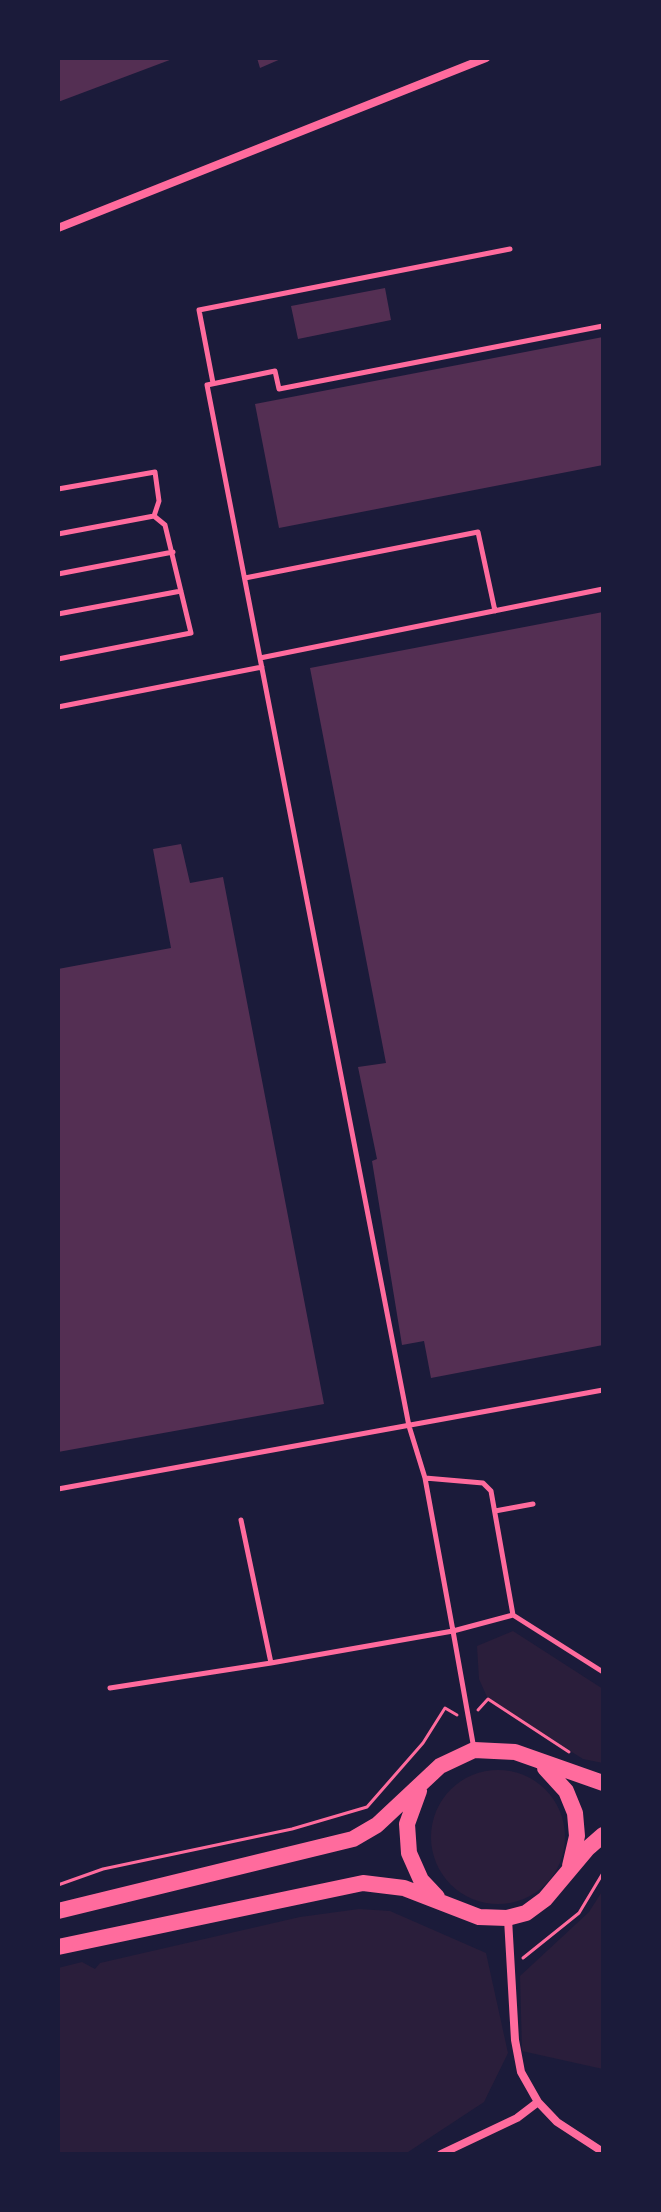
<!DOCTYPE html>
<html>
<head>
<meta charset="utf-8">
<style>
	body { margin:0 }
	#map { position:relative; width:661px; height:2212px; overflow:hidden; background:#1b1b3a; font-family:Cabin,sans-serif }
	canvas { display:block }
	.frame { position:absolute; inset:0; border:60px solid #1b1b3a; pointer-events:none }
</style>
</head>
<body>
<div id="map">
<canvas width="661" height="2212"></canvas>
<div class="frame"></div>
</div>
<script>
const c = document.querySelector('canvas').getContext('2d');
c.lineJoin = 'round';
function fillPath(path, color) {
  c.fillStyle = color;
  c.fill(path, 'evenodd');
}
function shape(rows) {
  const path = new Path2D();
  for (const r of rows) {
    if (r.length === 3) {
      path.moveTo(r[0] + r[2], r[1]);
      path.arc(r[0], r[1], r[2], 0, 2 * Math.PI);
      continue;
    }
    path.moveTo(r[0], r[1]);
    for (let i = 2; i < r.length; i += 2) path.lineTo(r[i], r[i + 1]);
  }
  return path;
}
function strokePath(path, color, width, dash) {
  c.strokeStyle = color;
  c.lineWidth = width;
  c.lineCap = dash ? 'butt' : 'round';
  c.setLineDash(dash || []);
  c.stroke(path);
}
const green = shape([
	[513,1631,603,1689,603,1763,583,1759,488,1699,479,1679,477,1646],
	[498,1837,67],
	[603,1890,603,2069,522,2051,520,1976,589,1912],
	[359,1909,390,1911,486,1953,508,2053,484,2102,405,2154,58,2154,58,1968,82,1962,95,1969,100,1963,300,1917]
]);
const building = shape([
	[58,58,175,58,58,102],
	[257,58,283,58,260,68],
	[385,288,391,320,298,339,291,306],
	[603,337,603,465,279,528,255,404],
	[603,612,603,1345,431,1378,424,1341,402,1345,372,1161,377,1159,358,1067,386,1063,310,668],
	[181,844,190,883,223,877,324,1404,58,1452,58,969,171,948,153,849]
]);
const path = shape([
	[478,1710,488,1699,569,1752],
	[58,1885,103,1869,292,1829,367,1807,423,1743,445,1708,457,1715],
	[523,1958,579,1913,603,1873]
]);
const service = shape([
	[213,383,199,310,510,249],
	[58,489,155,472,159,501,154,516,165,525,191,633,58,659],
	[58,534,154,516],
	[58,574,173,552],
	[245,578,478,532,495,611],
	[58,614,181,591],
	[260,658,603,589],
	[58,707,262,667],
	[425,1478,483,1483,491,1491,513,1615],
	[58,1489,603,1390],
	[495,1511,533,1504],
	[241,1520,271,1663,453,1631,425,1478,409,1426,207,385,275,371,279,389,603,326],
	[110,1688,271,1663],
	[474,1749,453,1631,513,1615,603,1672]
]);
const minor = shape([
	[58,228,486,58],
	[508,1919,515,2040,521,2072,538,2102,557,2122,603,2152],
	[441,2154,517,2118,538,2102]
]);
const primary = shape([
	[545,1768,566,1791,575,1813,577,1836,570,1866],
	[419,1791,407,1824,409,1853,421,1880,437,1897],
	[58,1911,353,1839,377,1825,440,1766,474,1750,515,1752,603,1783],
	[58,1947,363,1883,404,1888,479,1917,507,1918,526,1913,545,1899,587,1849,603,1835]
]);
fillPath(green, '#2a1e3b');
fillPath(building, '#542f53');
strokePath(path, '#ff6b9d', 3);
strokePath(service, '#ff6b9d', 5);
strokePath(minor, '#ff6b9d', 8);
strokePath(primary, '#ff6b9d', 16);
</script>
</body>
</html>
